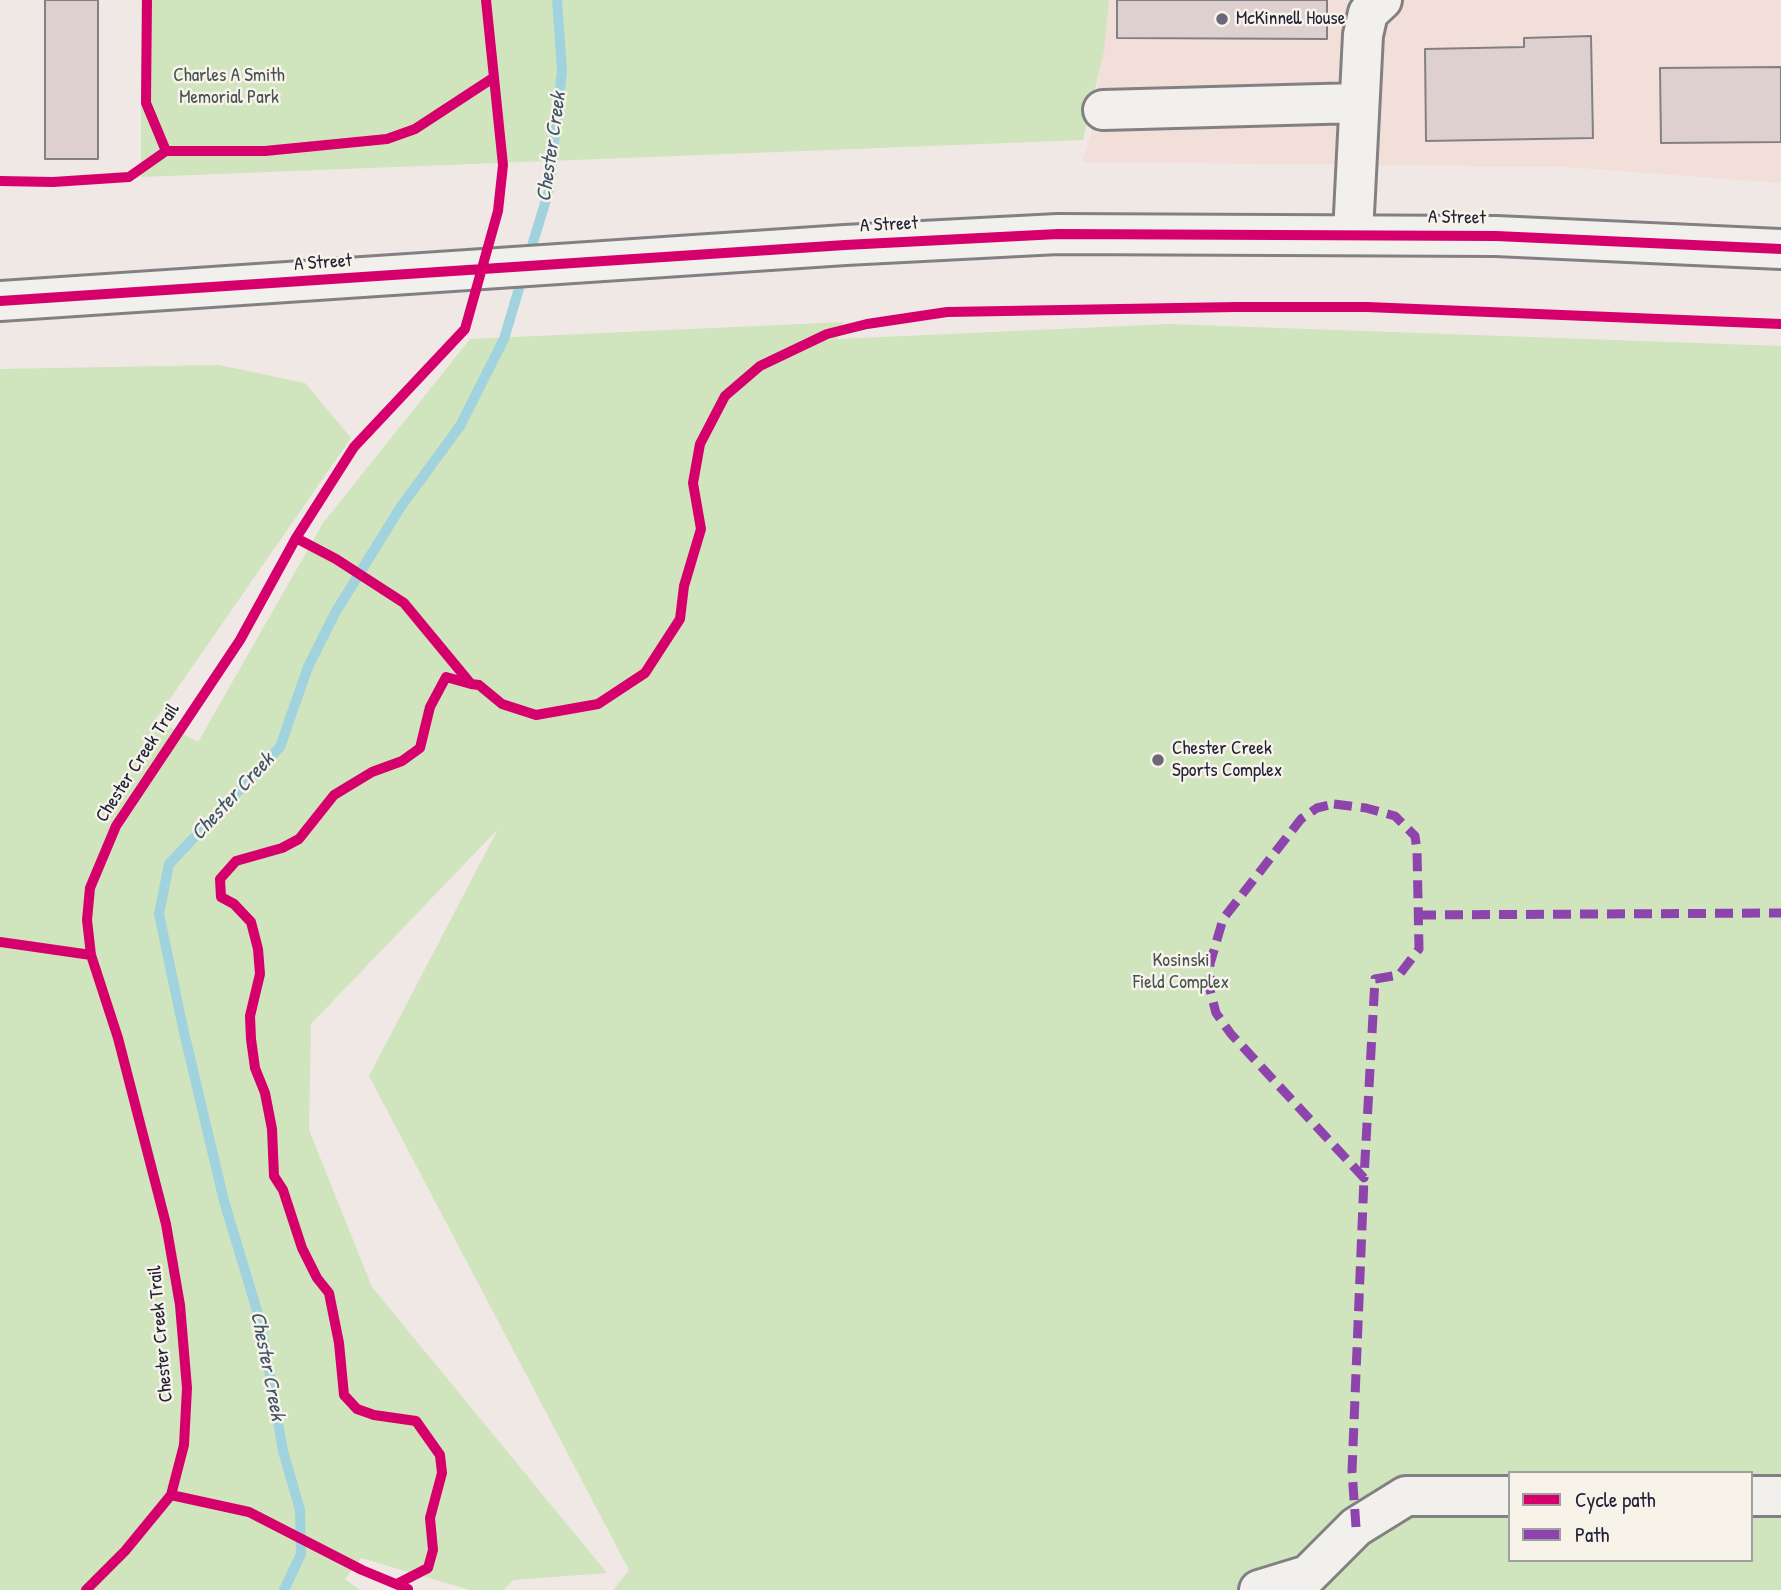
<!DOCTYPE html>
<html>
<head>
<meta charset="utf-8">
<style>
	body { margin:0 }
	#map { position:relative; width:1781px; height:1590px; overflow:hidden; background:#f0e8e4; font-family:"Patrick Hand",sans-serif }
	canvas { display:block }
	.legend { position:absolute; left:1508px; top:1471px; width:245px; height:91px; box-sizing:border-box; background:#f7f3e8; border:2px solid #a29fa3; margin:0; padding:9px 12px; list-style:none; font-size:21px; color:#22223b }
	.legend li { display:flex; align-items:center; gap:14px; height:35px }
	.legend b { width:35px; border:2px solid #a29fa3 }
</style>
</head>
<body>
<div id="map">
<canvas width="1781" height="1590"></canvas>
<ul class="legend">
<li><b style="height:9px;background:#d6006c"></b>Cycle path</li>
<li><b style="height:9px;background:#8e44ad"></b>Path</li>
</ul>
</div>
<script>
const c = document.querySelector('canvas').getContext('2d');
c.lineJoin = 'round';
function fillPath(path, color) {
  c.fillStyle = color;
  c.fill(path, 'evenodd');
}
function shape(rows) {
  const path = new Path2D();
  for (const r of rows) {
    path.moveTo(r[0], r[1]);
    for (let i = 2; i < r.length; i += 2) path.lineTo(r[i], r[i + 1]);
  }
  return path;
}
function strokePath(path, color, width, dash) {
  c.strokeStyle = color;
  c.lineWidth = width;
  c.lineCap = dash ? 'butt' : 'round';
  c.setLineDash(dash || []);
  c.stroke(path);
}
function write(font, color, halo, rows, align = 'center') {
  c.font = font + ' "Patrick Hand",sans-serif';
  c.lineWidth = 5;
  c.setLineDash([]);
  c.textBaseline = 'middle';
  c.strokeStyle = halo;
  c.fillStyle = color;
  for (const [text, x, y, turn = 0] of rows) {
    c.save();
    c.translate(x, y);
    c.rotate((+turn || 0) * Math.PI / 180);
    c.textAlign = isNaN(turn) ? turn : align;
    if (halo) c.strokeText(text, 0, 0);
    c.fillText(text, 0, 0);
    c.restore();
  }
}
const built = shape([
	[1108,0,1781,0,1781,183,1565,167,1082,162,1093,128]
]);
const green = shape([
	[141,0,1109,0,1104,51,1083,140,141,177],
	[844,322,837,339,1169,324,1781,346,1781,1590,613,1590,629,1570,369,1076,498,829,311,1024,309,1130,372,1287,607,1573,513,1580,504,1590,470,1590,361,1558,345,1579,360,1590,0,1590,0,369,219,365,305,383,351,438,156,719,198,742,323,523,470,339],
	[1510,1473,1751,1473,1751,1560,1510,1560]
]);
const stream = shape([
	[528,259,549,190,562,71,557,0],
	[284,1590,301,1554,300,1510,283,1451,261,1324,224,1201,183,1028,159,914,169,864,280,747,308,667,335,613,400,508,460,426,504,339,523,275]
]);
const building = shape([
	[45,0,98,0,98,159,45,159,45,0],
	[1117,0,1327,0,1327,39,1117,38,1117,0],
	[1591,36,1593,138,1426,141,1425,49,1524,47,1524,38,1591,36],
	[1781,67,1781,142,1661,143,1660,68,1781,67]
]);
const minor = shape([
	[1103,110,1358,103],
	[1353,234,1363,35,1368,13,1382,0],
	[1751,1496,1781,1496],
	[1259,1590,1308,1575,1356,1527,1406,1496,1510,1496]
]);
const major = shape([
	[0,301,845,245,1058,234,1496,236,1781,249]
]);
const quiet = shape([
	[1334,804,1366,808,1395,816,1415,836,1417,850,1419,949,1399,975,1375,979,1364,1178,1231,1034,1216,1013,1210,990,1210,964,1223,919,1301,819,1317,808,1334,804],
	[1418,915,1781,913],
	[1356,1527,1352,1471,1364,1178]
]);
const cycleway = shape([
	[147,0,146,103,166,151,265,151,387,139,415,129,493,78],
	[0,181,53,182,129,177,166,151],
	[0,301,845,245,1058,234,1496,236,1781,249],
	[296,538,336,559,404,603,471,684,479,685,502,704,536,715,598,704,645,673,680,619,684,586,701,529,693,483,700,444,725,396,760,366,827,334,867,324,947,312,1236,307,1367,307,1781,324],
	[0,942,91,955],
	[171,1495,249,1512,362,1570,408,1589],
	[397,1584,428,1568,433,1550,430,1518,442,1473,440,1455,416,1421,374,1415,357,1409,344,1395,339,1343,329,1293,317,1278,302,1248,283,1190,274,1176,272,1129,265,1093,255,1068,251,1039,250,1016,260,974,258,949,251,922,234,904,221,897,220,879,236,861,282,848,299,839,334,795,372,772,402,761,420,748,430,707,446,677,471,684],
	[86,1590,125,1551,171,1495,184,1445,187,1388,180,1305,166,1224,118,1038,91,955,87,920,90,888,116,826,240,640,296,538,354,447,465,329,498,211,503,165,486,0]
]);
const markers = [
	[1222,19,7,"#6a6776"],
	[1158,760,7,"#6a6776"]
];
const poiNames = [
	["McKinnell House",1236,19],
	["Chester Creek",1172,749],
	["Sports Complex",1172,771]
];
const parkNames = [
	["Charles A Smith",229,76],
	["Memorial Park",229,98],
	["Kosinski",1181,961],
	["Field Complex",1181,983]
];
const streetNames = [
	["A Street",1457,218,1],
	["A Street",889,225,-3],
	["A Street",323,263,-4],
	["Chester Creek Trail",138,763,-57],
	["Chester Creek Trail",161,1334,-95]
];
const waterNames = [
	["Chester Creek",552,147,-82],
	["Chester Creek",233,797,-47],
	["Chester Creek",267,1366,79]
];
fillPath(built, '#f3dfda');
fillPath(green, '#d0e4be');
strokePath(stream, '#a0d3de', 10);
fillPath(building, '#ded0cf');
strokePath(building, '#838083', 2);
strokePath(minor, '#838083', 44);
strokePath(major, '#838083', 44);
strokePath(minor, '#f2f0ec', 38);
strokePath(major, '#f2f0ec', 38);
strokePath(quiet, '#8e44ad', 9, [18, 9]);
strokePath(cycleway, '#d6006c', 10);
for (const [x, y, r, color] of markers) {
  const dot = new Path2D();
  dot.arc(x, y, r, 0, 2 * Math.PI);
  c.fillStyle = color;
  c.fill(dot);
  strokePath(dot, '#f7f3e8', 2.5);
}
write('19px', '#22223b', '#f7f3e8', poiNames, 'left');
write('19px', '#475254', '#f7f3e8', parkNames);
write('19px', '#22223b', '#f7f3e8', streetNames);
write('italic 21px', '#3d546b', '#f7f3e8', waterNames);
</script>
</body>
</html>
